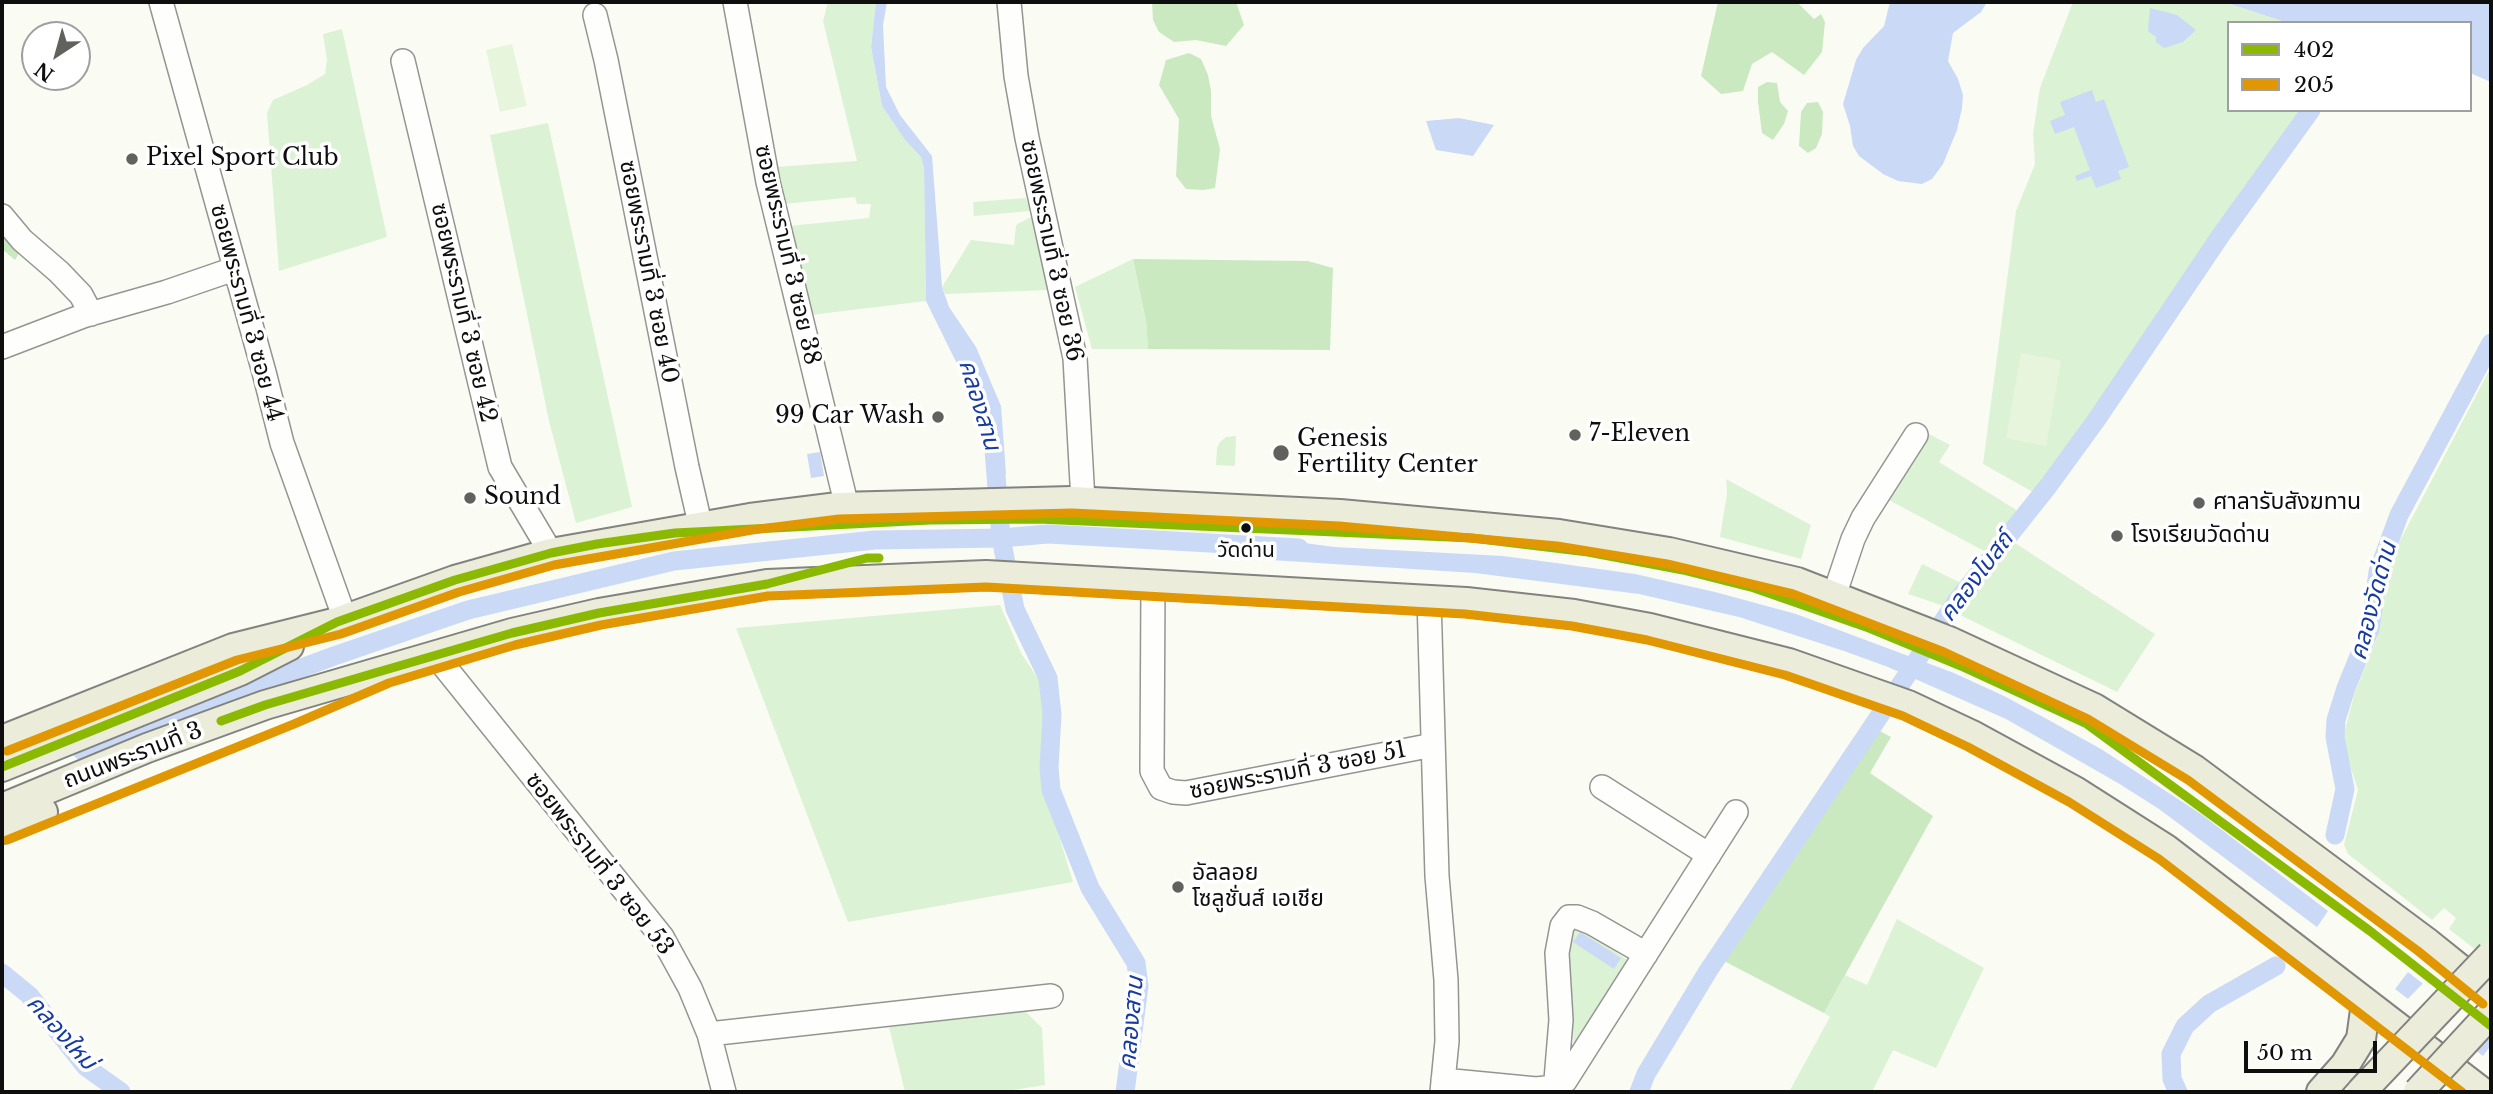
<!DOCTYPE html>
<html>
<head>
<meta charset="utf-8">
<style>
	body { margin:0 }
	#map { position:relative; width:2493px; height:1094px; overflow:hidden; background:#fafcf4; font-family:"Libre Baskerville",serif }
	canvas { display:block }
	.frame { position:absolute; inset:0; border:4px solid #0e0e0e; pointer-events:none }
	.legend { position:absolute; left:2227px; top:21px; width:245px; height:91px; box-sizing:border-box; background:#fff; border:2px solid #9f9f9f; margin:0; padding:9px 12px; list-style:none; font-size:21px; color:#0e0e0e }
	.legend li { display:flex; align-items:center; gap:14px; height:35px }
	.legend b { width:35px; border:2px solid #9f9f9f }
	.north { position:absolute; left:21px; top:21px; width:70px; height:70px; box-sizing:border-box; background:#fff; border:2px solid #9f9f9f; border-radius:50%; rotate:216deg; font-size:19px; font-weight:700; line-height:28px; text-align:center; color:#0e0e0e }
	.north::after { content:''; display:block; margin:auto; width:24px; height:32px; background:#61615e; clip-path:polygon(50% 0,100% 100%,50% 72%,0 100%) }
	.scale { position:absolute; left:2244px; top:1041px; width:133px; height:32px; box-sizing:border-box; border:4px solid #0e0e0e; border-top:0; padding-left:9px; font-size:21px; line-height:24px; white-space:nowrap; color:#0e0e0e; -webkit-text-stroke:5px #fff; paint-order:stroke }
</style>
</head>
<body>
<div id="map">
<canvas width="2493" height="1094"></canvas>
<div class="frame"></div>
<ul class="legend">
<li><b style="height:9px;background:#8bb901"></b>402</li>
<li><b style="height:9px;background:#e09701"></b>205</li>
</ul>
<div class="north">N</div>
<div class="scale">50 m</div>
</div>
<script>
const c = document.querySelector('canvas').getContext('2d');
c.lineJoin = 'round';
function fillPath(path, color) {
  c.fillStyle = color;
  c.fill(path, 'evenodd');
}
function shape(rows) {
  const path = new Path2D();
  for (const r of rows) {
    path.moveTo(r[0], r[1]);
    for (let i = 2; i < r.length; i += 2) path.lineTo(r[i], r[i + 1]);
  }
  return path;
}
function strokePath(path, color, width, dash) {
  c.strokeStyle = color;
  c.lineWidth = width;
  c.lineCap = dash ? 'butt' : 'round';
  c.setLineDash(dash || []);
  c.stroke(path);
}
function write(font, color, halo, rows, align = 'center') {
  c.font = font + ' "Libre Baskerville","Noto Sans Thai",serif';
  c.lineWidth = 7;
  c.setLineDash([]);
  c.textBaseline = 'middle';
  c.strokeStyle = halo;
  c.fillStyle = color;
  for (const [text, x, y, turn = 0] of rows) {
    c.save();
    c.translate(x, y);
    c.rotate((+turn || 0) * Math.PI / 180);
    c.textAlign = isNaN(turn) ? turn : align;
    if (halo) c.strokeText(text, 0, 0);
    c.fillText(text, 0, 0);
    c.restore();
  }
}
const green = shape([
	[828,2,876,2,871,47,882,106,905,140,921,157,924,168,926,301,811,315,789,226,869,218,871,204,857,204,855,197,784,204,776,167,857,161,823,21],
	[2073,2,2224,2,2285,22,2303,23,2229,23,2229,110,2301,110,2237,201,2126,367,2033,492,1983,464,2016,211,2035,164,2033,134,2040,88],
	[342,29,387,237,279,271,267,113,273,100,307,85,325,74,327,60,323,34],
	[548,123,632,507,576,523,549,421,490,135],
	[1026,198,1030,211,974,216,973,202],
	[1031,217,1049,290,945,294,942,287,971,240,1014,245,1016,225],
	[1133,259,1146,321,1148,349,1092,349,1075,287],
	[2491,367,2491,962,2449,929,2456,918,2444,908,2432,920,2348,854,2344,845,2358,790,2342,741,2355,692,2377,638,2382,575],
	[1929,434,1950,445,1939,462,2018,511,1986,552,1887,499],
	[1236,436,1235,466,1216,465,1217,448,1220,442,1226,437],
	[1726,479,1811,525,1801,559,1720,537,1727,494],
	[2015,543,2155,634,2117,692,1958,614],
	[1922,564,1961,583,1944,606,1908,594],
	[1000,605,1021,653,1039,680,1044,718,1041,742,1041,777,1073,882,848,922,736,628],
	[1897,919,1984,968,1936,1068,1893,1050,1872,1092,1789,1092,1830,1017,1824,1013,1845,975,1867,985],
	[1578,927,1628,960,1574,1046,1567,946,1569,932],
	[1024,1010,1042,1028,1045,1085,1001,1092,905,1092,889,1027]
]);
const forest = shape([
	[1152,2,1236,2,1244,25,1226,46,1196,40,1174,42,1159,32,1153,20],
	[1718,2,1797,2,1814,19,1821,14,1825,22,1822,52,1804,75,1772,52,1752,64,1743,91,1721,94,1701,76],
	[1189,53,1201,59,1208,75,1211,91,1211,116,1220,149,1215,188,1203,190,1186,189,1176,176,1179,119,1159,85,1166,60],
	[1767,82,1777,83,1780,102,1788,111,1784,124,1773,140,1762,133,1758,102,1758,87],
	[1818,102,1823,112,1822,134,1816,148,1808,153,1799,146,1801,112,1807,103],
	[2,234,21,250,15,260,2,249],
	[1133,259,1308,261,1333,268,1330,350,1148,349,1146,321],
	[1880,731,1891,737,1870,773,1933,816,1824,1013,1722,960]
]);
const pitch = shape([
	[512,44,527,106,500,112,486,50],
	[2021,353,2061,360,2046,446,2006,438]
]);
const water = shape([
	[876,2,887,2,883,25,886,87,900,115,932,156,942,287,949,307,976,347,1001,406,1006,474,988,474,986,434,963,376,926,301,924,168,921,157,905,140,882,106,871,47],
	[1890,2,1987,2,1981,12,1953,33,1948,61,1958,79,1963,95,1962,108,1957,130,1943,164,1932,179,1922,184,1898,181,1883,174,1859,156,1853,146,1850,126,1843,104,1856,60,1863,48,1884,26],
	[2224,2,2491,2,2491,82,2470,73,2470,23,2285,22],
	[2150,8,2177,15,2196,30,2183,42,2164,48,2156,42,2156,37,2148,31],
	[2092,90,2096,102,2104,99,2129,167,2118,171,2121,179,2096,188,2091,176,2077,181,2075,176,2090,170,2074,127,2055,134,2050,121,2065,115,2060,102],
	[1459,118,1494,125,1473,156,1436,150,1426,121],
	[820,452,824,476,811,478,807,454],
	[1273,539,1335,547,1503,556,1556,563,1635,574,1715,592,1796,614,1954,673,2004,696,2045,718,2101,749,2201,814,2328,911,2317,927,2159,809,2118,783,2006,719,1888,667,1844,651,1739,617,1639,594,1475,573,1271,560],
	[1580,932,1621,958,1614,969,1573,942],
	[2408,972,2491,1037,2491,1045,2483,1056,2395,989]
]);
const pier = shape([
	[2425,981,2489,1030,2469,1050,2405,1002]
]);
const canal = shape([
	[994,450,1001,538,1015,609,1048,678,1052,715,1049,767,1051,790,1090,888,1136,963,1139,986,1125,1092],
	[81,750,334,656,468,610,674,561,875,540,1001,538,1048,534,1299,548],
	[2335,835,2345,789,2335,737,2336,720,2346,688,2370,629,2378,572,2399,515,2491,343],
	[2,973,29,995,86,1067,121,1092],
	[1639,1092,1646,1074,1708,971,1956,602,2049,485,2097,419,2221,235,2311,110],
	[2178,1092,2172,1079,2171,1054,2185,1026,2209,1004,2276,966]
]);
const minor = shape([
	[161,2,264,372,282,443,345,619],
	[735,2,768,182,847,507],
	[1009,2,1016,76,1027,138,1075,358,1083,501],
	[595,15,606,60,687,467,701,528],
	[403,61,500,467,551,553],
	[2,216,22,240,59,272,81,295,91,314],
	[2,347,83,316,167,292,234,269],
	[1153,583,1152,771,1161,788,1173,792,1186,793,1433,745],
	[1834,596,1853,539,1863,518,1916,435],
	[1429,598,1437,876,1446,980,1447,1041,1442,1092],
	[436,656,662,937,690,988,709,1034,724,1092],
	[1602,787,1709,855],
	[709,1034,1051,996],
	[1443,1080,1536,1089,1555,1087,1565,1081,1736,812],
	[1555,1092,1561,1020,1557,953,1562,926,1569,917,1577,917,1592,923,1646,954]
]);
const major = shape([
	[2,740,233,648,337,622,455,580,551,553,750,518,838,507,1072,501,1340,514,1559,534,1669,552,1797,582,1949,641,2094,708,2195,770,2425,941,2491,994],
	[2,767,240,671,289,646],
	[2,808,147,748,265,705,512,633,599,613,767,584,986,575,1466,602,1574,614,1650,628,1789,663,1908,705,1974,736,2075,791,2166,849,2482,1092],
	[2,829,43,812],
	[2321,1092,2345,1065,2361,1039,2366,1003]
]);
const majorBridge = shape([
	[2361,1092,2491,955],
	[2418,1092,2491,1013]
]);
const bus1 = shape([
	[221,721,265,705,512,633,599,613,767,584,867,558,879,558],
	[2,767,240,671,337,622,455,580,551,553,597,544,675,533,930,520,1038,519,1472,538,1588,552,1683,570,1754,588,1869,628,1961,666,2087,724,2370,931,2491,1026]
]);
const bus2 = shape([
	[7,751,237,660,341,634,459,592,554,565,752,530,839,519,1072,513,1339,526,1557,546,1667,564,1793,594,1944,652,2088,719,2188,780,2418,951,2483,1004],
	[7,840,294,724,389,683,515,645,601,625,768,596,986,587,1465,614,1572,626,1647,640,1785,675,1903,716,1968,747,2069,802,2159,859,2462,1092]
]);
const markers = [
	[132,159,7,"#61615e"],
	[938,417,7,"#61615e"],
	[1575,435,7,"#61615e"],
	[1281,453,9,"#61615e"],
	[470,498,7,"#61615e"],
	[2199,503,7,"#61615e"],
	[1246,528,6,"#0e0e0e"],
	[2117,536,7,"#61615e"],
	[1178,887,7,"#61615e"]
];
const busNames = [
	["วัดด่าน",1246,551]
];
const poiNames = [
	["Pixel Sport Club",146,159],
	["99 Car Wash",924,417,"right"],
	["7-Eleven",1589,435],
	["Genesis",1297,440],
	["Fertility Center",1297,466],
	["Sound",484,498],
	["ศาลารับสังฆทาน",2213,503],
	["โรงเรียนวัดด่าน",2131,536],
	["อัลลอย",1192,874],
	["โซลูชั่นส์ เอเชีย",1192,900]
];
const streetNames = [
	["ซอยพระรามที่ 3 ซอย 36",1051,251,78],
	["ซอยพระรามที่ 3 ซอย 38",787,255,77],
	["ซอยพระรามที่ 3 ซอย 40",648,272,79],
	["ซอยพระรามที่ 3 ซอย 44",246,313,75],
	["ซอยพระรามที่ 3 ซอย 42",463,313,77],
	["ถนนพระรามที่ 3",133,756,-21],
	["ซอยพระรามที่ 3 ซอย 51",1298,771,-11],
	["ซอยพระรามที่ 3 ซอย 53",599,864,52]
];
const waterNames = [
	["คลองสาน",979,405,73],
	["คลองโบสถ์",1977,577,-53],
	["คลองวัดด่าน",2374,601,-75],
	["คลองสาน",1132,1023,-85],
	["คลองใหม่",61,1033,48]
];
fillPath(green, '#dcf2d4');
fillPath(forest, '#cae9c1');
fillPath(pitch, '#e7f5dd');
fillPath(water, '#cad9f5');
fillPath(pier, '#fafcf4');
strokePath(canal, '#cad9f5', 19);
strokePath(minor, '#949592', 26);
strokePath(major, '#82827f', 32);
strokePath(minor, '#fefffd', 23);
strokePath(major, '#ebecda', 28);
strokePath(majorBridge, '#82827f', 32, []);
strokePath(majorBridge, '#ebecda', 28);
strokePath(bus1, '#8bb901', 9);
strokePath(bus2, '#e09701', 9);
for (const [x, y, r, color] of markers) {
  const dot = new Path2D();
  dot.arc(x, y, r, 0, 2 * Math.PI);
  c.fillStyle = color;
  c.fill(dot);
  strokePath(dot, '#fff', 2.5);
}
write('21px', '#0e0e0e', '#fff', busNames);
write('23px', '#0e0e0e', '#fff', poiNames, 'left');
write('23px', '#0e0e0e', '#fff', streetNames);
write('italic 24px', '#173ba0', '#fff', waterNames);
</script>
</body>
</html>
